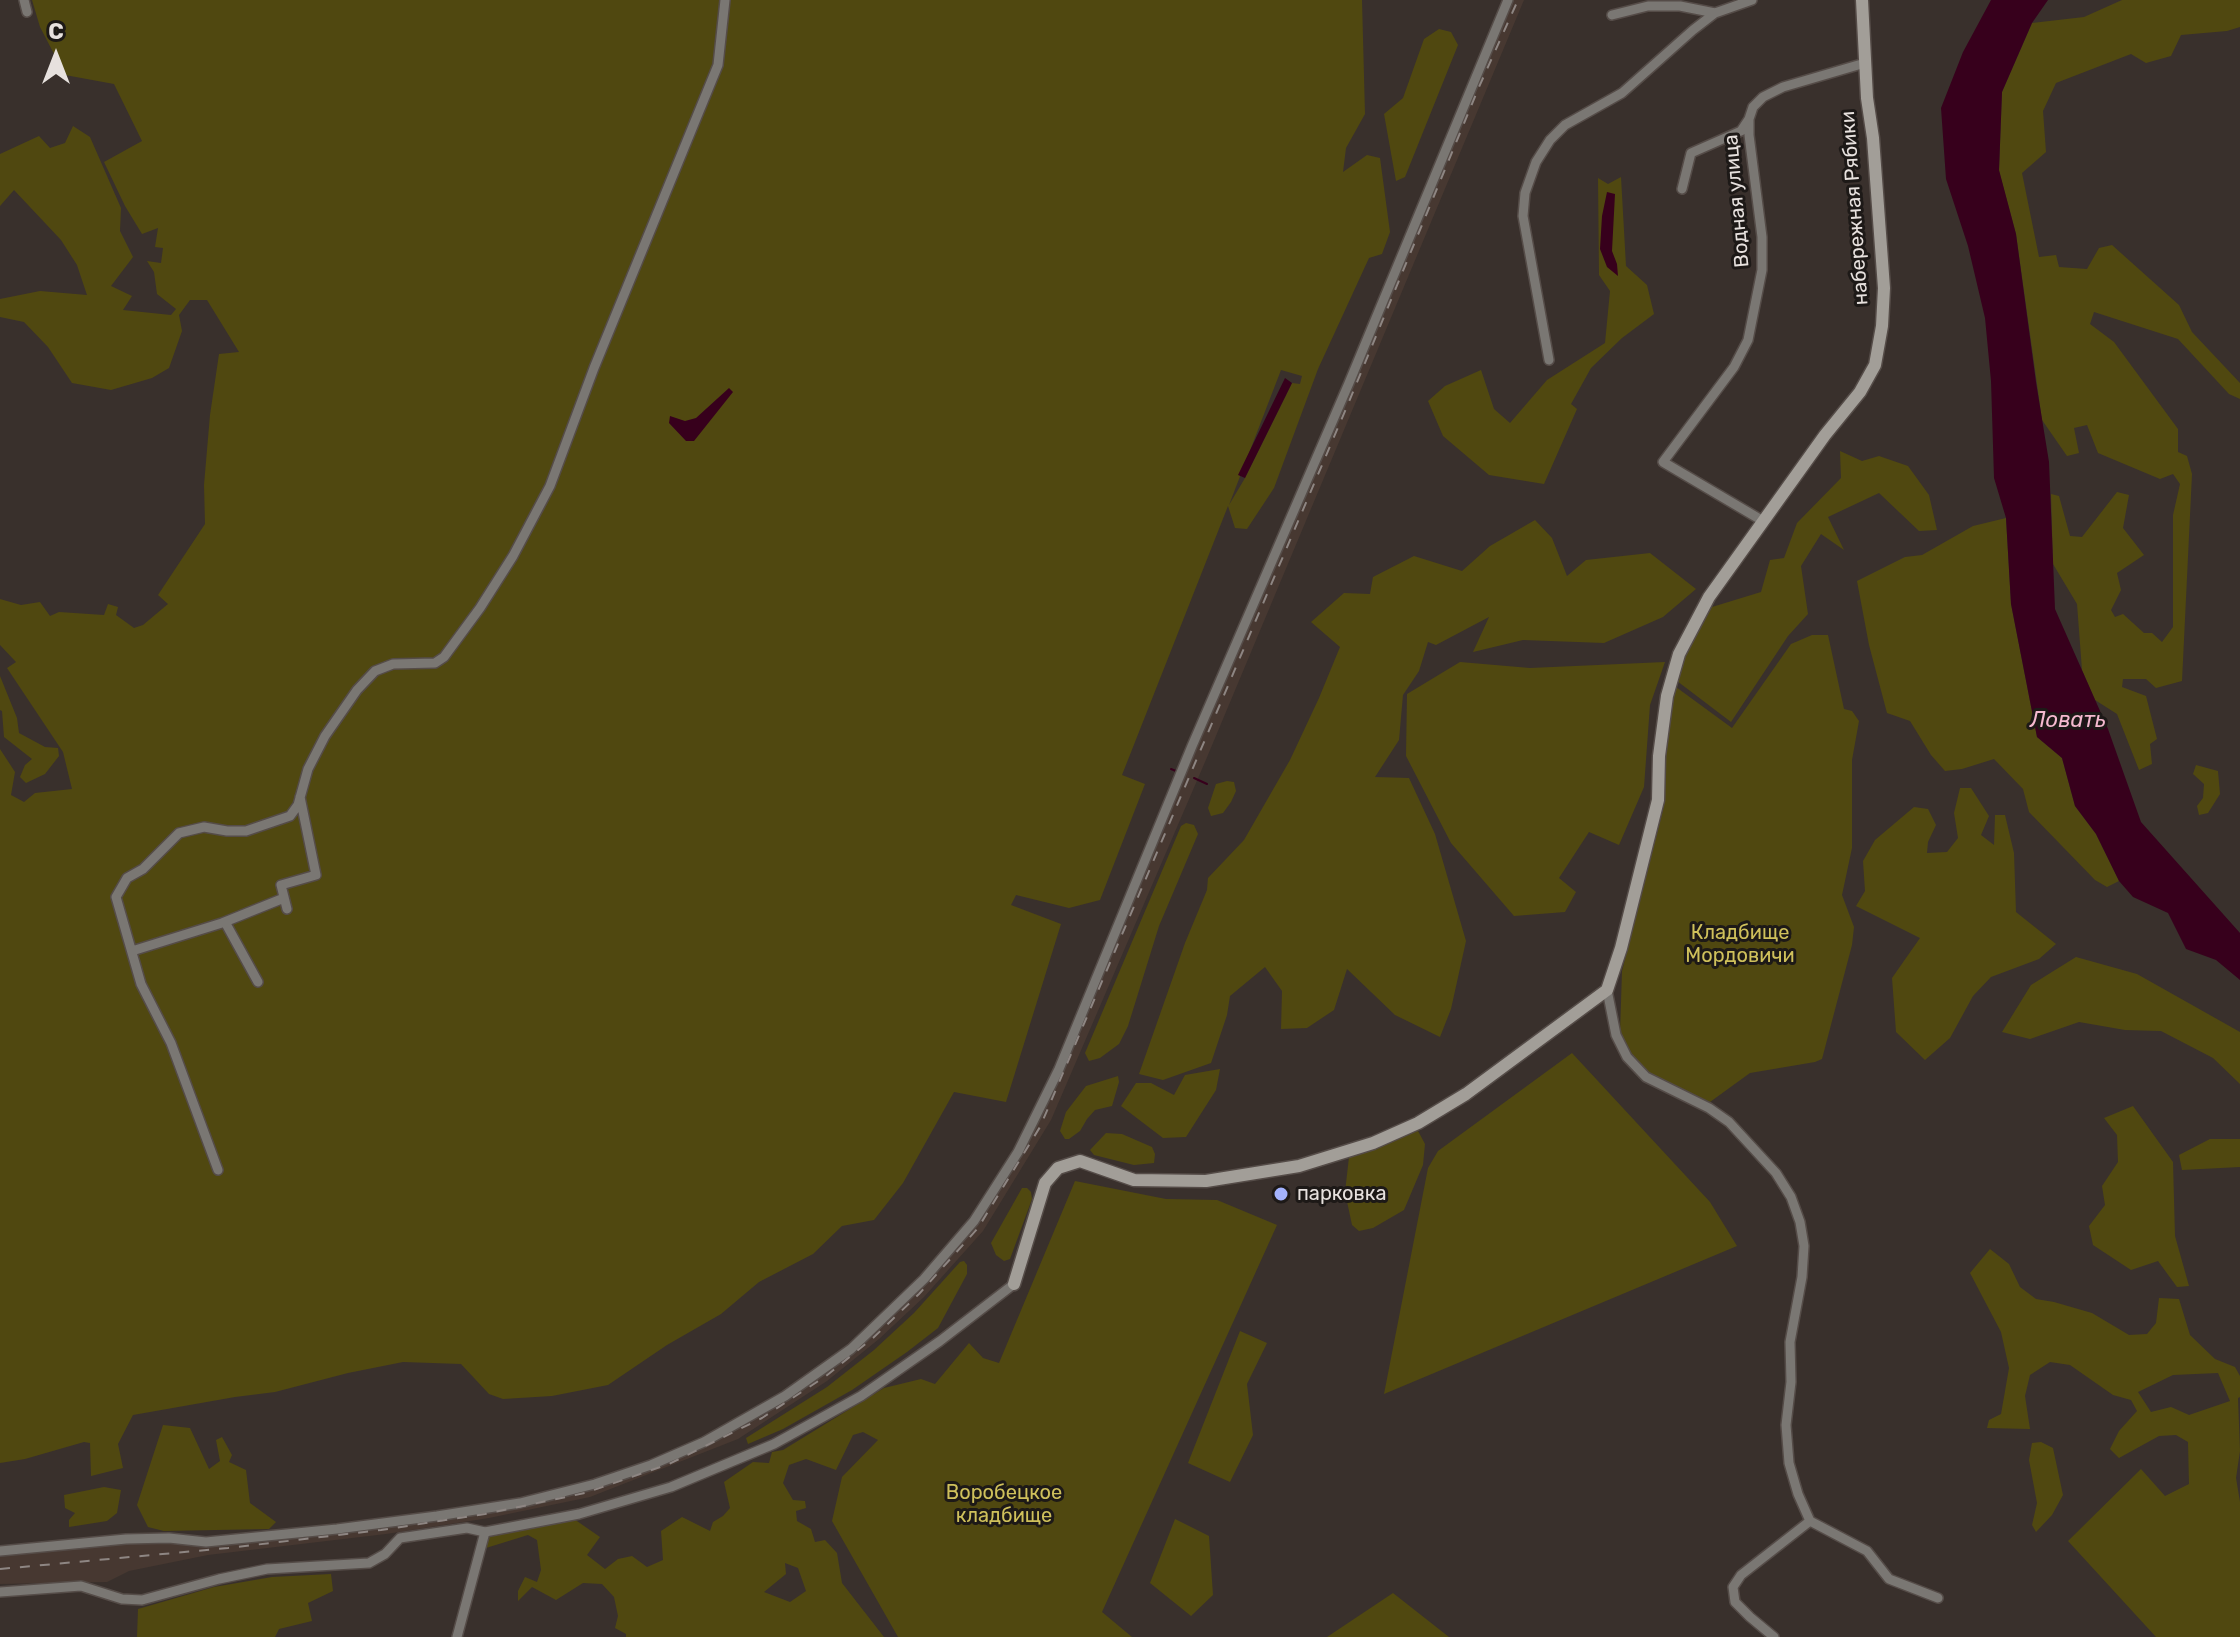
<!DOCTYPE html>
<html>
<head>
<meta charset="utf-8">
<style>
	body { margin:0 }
	#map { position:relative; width:2240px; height:1637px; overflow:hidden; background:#39302c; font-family:Rubik,sans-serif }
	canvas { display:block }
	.north { position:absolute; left:16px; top:16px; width:80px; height:80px; -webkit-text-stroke:6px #1d1917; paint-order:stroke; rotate:0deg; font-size:22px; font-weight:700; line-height:32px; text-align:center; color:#e7e1de }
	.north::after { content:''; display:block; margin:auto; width:28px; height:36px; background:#e7e1de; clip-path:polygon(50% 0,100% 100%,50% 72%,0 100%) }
</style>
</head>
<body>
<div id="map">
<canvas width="2240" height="1637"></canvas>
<div class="north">С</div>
</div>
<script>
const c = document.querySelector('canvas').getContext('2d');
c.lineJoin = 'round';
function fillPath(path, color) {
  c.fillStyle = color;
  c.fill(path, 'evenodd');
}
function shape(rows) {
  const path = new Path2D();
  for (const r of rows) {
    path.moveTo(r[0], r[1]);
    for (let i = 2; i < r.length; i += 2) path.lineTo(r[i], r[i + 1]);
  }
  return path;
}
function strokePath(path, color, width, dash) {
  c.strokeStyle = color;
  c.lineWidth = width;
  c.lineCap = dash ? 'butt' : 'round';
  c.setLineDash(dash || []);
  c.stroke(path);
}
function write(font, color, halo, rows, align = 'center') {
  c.font = font + ' Rubik,sans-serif';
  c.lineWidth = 6;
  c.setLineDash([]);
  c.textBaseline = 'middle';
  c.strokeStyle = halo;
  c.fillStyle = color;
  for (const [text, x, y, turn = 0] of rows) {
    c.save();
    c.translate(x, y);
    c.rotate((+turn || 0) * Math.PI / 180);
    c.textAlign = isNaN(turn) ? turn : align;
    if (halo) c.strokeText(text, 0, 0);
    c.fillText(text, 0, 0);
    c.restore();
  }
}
const built = shape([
	[1512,0,1524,0,1205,762,1051,1120,983,1231,924,1297,879,1339,827,1381,738,1439,590,1497,489,1518,386,1534,208,1555,129,1571,107,1582,0,1584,0,1546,64,1539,117,1538,207,1544,484,1511,651,1468,813,1380,974,1226,1036,1125,1420,226]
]);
const green = shape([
	[32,0,1362,0,1365,114,1346,148,1343,172,1367,155,1380,158,1390,232,1382,254,1369,258,1318,369,1274,488,1247,529,1235,528,1228,506,1122,775,1145,784,1100,900,1069,908,1016,895,1011,905,1061,924,1006,1102,954,1092,903,1183,874,1220,842,1226,813,1254,759,1282,721,1314,667,1345,608,1385,552,1396,503,1399,489,1394,461,1364,403,1362,348,1373,275,1392,235,1397,133,1415,118,1444,123,1468,91,1476,90,1443,84,1442,25,1459,0,1463,0,749,15,772,11,795,24,802,35,793,72,789,63,752,7,668,16,662,0,645,0,599,21,605,40,602,50,616,59,612,104,615,108,604,118,607,116,615,134,628,143,625,168,604,158,595,205,524,204,485,210,415,219,354,239,352,207,300,190,300,179,315,182,331,169,368,152,378,111,390,72,383,48,347,24,322,0,317,0,299,40,291,87,295,77,265,61,240,14,190,0,206,0,154,39,136,50,148,65,143,73,126,90,137,121,208,120,231,133,257,111,286,132,296,123,310,171,315,176,309,157,294,154,272,147,261,161,263,163,248,155,247,158,228,142,234,125,206,104,162,142,141,114,84,65,75,40,27],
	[1281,370,1302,376,1300,384,1292,383,1245,478,1229,505],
	[2122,0,2240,0,2240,27,2227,31,2181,35,2171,56,2146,63,2131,54,2056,83,2043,111,2046,152,2022,173,2039,257,2056,255,2059,267,2087,269,2099,248,2112,245,2179,305,2192,332,2240,383,2240,399,2229,394,2178,339,2094,312,2090,324,2114,342,2178,429,2178,452,2187,456,2192,474,2182,681,2156,688,2146,679,2123,679,2122,687,2146,696,2157,739,2150,744,2152,764,2139,770,2117,714,2095,700,2082,670,2077,604,2053,564,2051,494,2059,496,2070,536,2082,537,2117,492,2129,495,2123,528,2144,555,2117,573,2121,590,2111,610,2115,617,2123,614,2144,633,2152,633,2162,642,2173,627,2173,515,2180,484,2173,474,2160,479,2098,453,2087,425,2074,428,2079,453,2067,456,2042,420,2016,234,1999,171,2002,92,2032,23,2084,17],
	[1439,29,1451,32,1458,45,1405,177,1396,181,1384,114,1403,98,1424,39],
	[1621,177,1626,266,1647,285,1654,314,1622,338,1591,368,1571,404,1577,409,1544,484,1489,475,1443,436,1428,401,1445,386,1481,370,1494,409,1510,423,1547,380,1605,343,1610,291,1599,275,1598,178,1608,184],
	[1840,451,1862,461,1879,456,1908,466,1929,495,1937,530,1919,531,1879,493,1828,517,1844,550,1821,534,1801,566,1808,614,1788,636,1731,722,1677,681,1683,659,1712,607,1761,592,1770,560,1784,558,1797,523,1841,478],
	[2006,518,2011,604,2037,737,2062,758,2075,806,2096,834,2119,881,2107,887,2095,880,2029,812,2023,789,1994,759,1962,769,1945,771,1931,755,1910,721,1887,713,1869,645,1857,581,1905,557,1922,555,1973,526],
	[1535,520,1552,538,1567,576,1586,560,1650,553,1696,589,1663,617,1604,643,1523,640,1473,652,1489,617,1436,645,1428,642,1419,671,1403,695,1399,740,1375,777,1409,778,1435,834,1466,941,1451,1009,1440,1037,1395,1015,1347,969,1334,1010,1307,1028,1281,1029,1282,991,1265,967,1230,996,1227,1015,1211,1063,1163,1080,1139,1074,1185,943,1207,890,1208,878,1244,840,1290,760,1319,698,1340,647,1311,622,1344,593,1370,594,1373,577,1414,556,1462,571,1490,546],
	[1812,635,1828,635,1844,709,1852,711,1859,721,1852,760,1852,848,1842,895,1854,927,1852,945,1822,1059,1815,1062,1750,1073,1710,1102,1651,1074,1632,1056,1620,1033,1622,971,1664,806,1662,769,1671,699,1676,687,1732,728,1791,644],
	[1460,662,1530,668,1665,662,1650,705,1644,787,1619,845,1589,832,1559,878,1576,892,1565,912,1514,916,1451,843,1406,756,1407,694],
	[0,676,17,718,19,733,45,747,58,748,59,756,45,774,26,783,20,777,25,765,32,759,4,737,2,711,0,710],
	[2196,765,2218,771,2220,794,2208,813,2199,815,2197,806,2203,798,2204,784,2193,774],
	[1227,781,1234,782,1236,791,1231,802,1223,813,1211,816,1208,808,1216,784],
	[1960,788,1971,788,1989,816,1981,835,1994,845,1995,815,2005,815,2014,853,2016,912,2056,944,2039,959,1991,977,1973,996,1950,1038,1925,1060,1896,1032,1892,978,1920,938,1856,906,1865,891,1863,861,1875,840,1914,807,1928,809,1936,825,1928,842,1927,853,1947,852,1958,838,1954,813],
	[1186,823,1194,825,1198,834,1159,926,1128,1026,1119,1044,1100,1058,1089,1061,1085,1053,1181,826],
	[2076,957,2137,974,2240,1032,2240,1084,2213,1058,2161,1031,2125,1030,2079,1022,2030,1039,2002,1032,2031,985],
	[1572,1053,1710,1202,1737,1246,1384,1394,1428,1168,1438,1151],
	[1220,1069,1216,1090,1186,1137,1163,1138,1121,1106,1136,1083,1151,1083,1174,1095,1185,1075],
	[1118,1076,1119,1082,1112,1106,1095,1110,1087,1119,1080,1131,1069,1139,1065,1139,1060,1131,1066,1112,1086,1086],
	[2133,1106,2173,1162,2175,1236,2189,1286,2177,1287,2158,1261,2131,1270,2093,1245,2089,1226,2105,1205,2102,1186,2118,1162,2117,1135,2104,1118],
	[1417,1129,1425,1144,1423,1165,1404,1210,1373,1228,1359,1231,1352,1225,1345,1192,1349,1157,1393,1141],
	[1106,1133,1122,1134,1152,1147,1155,1154,1154,1163,1134,1165,1094,1155,1090,1150],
	[2210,1139,2240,1139,2240,1167,2182,1170,2179,1155],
	[1075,1181,1166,1199,1217,1200,1277,1225,1102,1612,1132,1637,898,1637,832,1521,842,1477,878,1440,863,1432,853,1435,836,1470,806,1459,789,1465,783,1483,793,1500,805,1501,806,1508,796,1511,797,1521,811,1529,815,1542,825,1540,837,1553,842,1583,884,1637,626,1637,626,1634,615,1628,618,1616,614,1597,602,1584,583,1583,556,1600,532,1587,518,1601,518,1591,525,1577,537,1582,541,1570,537,1540,528,1535,486,1548,489,1537,574,1519,600,1537,587,1555,605,1569,618,1559,632,1556,647,1567,663,1560,661,1531,682,1517,710,1531,713,1522,723,1516,730,1508,724,1482,753,1462,769,1463,772,1452,783,1450,884,1388,921,1379,935,1384,969,1343,983,1358,999,1363],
	[785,1563,798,1568,806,1591,790,1602,764,1592,786,1574],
	[1022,1188,1027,1188,1031,1192,1032,1199,1010,1259,1004,1261,996,1255,991,1243],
	[1990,1249,2009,1264,2020,1287,2036,1299,2054,1302,2092,1313,2129,1335,2147,1334,2156,1323,2159,1298,2179,1299,2190,1335,2215,1359,2235,1367,2240,1376,2240,1397,2238,1398,2240,1451,2236,1478,2240,1502,2240,1637,2156,1637,2068,1541,2141,1469,2165,1496,2189,1484,2188,1442,2176,1435,2159,1436,2119,1458,2110,1449,2119,1431,2137,1411,2131,1400,2113,1395,2070,1365,2050,1362,2030,1375,2025,1396,2030,1429,1987,1428,1989,1420,2001,1414,2009,1368,2001,1332,1970,1273],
	[2218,1373,2230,1401,2189,1415,2171,1407,2151,1412,2138,1392,2173,1375],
	[964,1261,967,1265,967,1274,938,1328,907,1352,852,1390,783,1429,748,1444,746,1438,827,1387,874,1350,914,1313,960,1262],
	[1240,1331,1267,1343,1247,1384,1253,1435,1230,1482,1188,1463],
	[163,1425,190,1428,209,1469,220,1461,216,1440,222,1437,232,1455,229,1462,246,1470,250,1503,276,1522,269,1529,164,1531,148,1527,137,1505],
	[2041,1442,2053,1448,2063,1495,2052,1515,2036,1532,2032,1525,2037,1503,2029,1460,2032,1443],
	[104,1487,121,1490,117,1513,107,1521,69,1527,69,1520,75,1513,65,1508,64,1495],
	[1175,1519,1209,1536,1213,1595,1191,1616,1150,1583],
	[331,1574,333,1591,308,1603,312,1621,279,1629,275,1637,137,1637,138,1609,214,1587,272,1577],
	[1393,1593,1449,1637,1327,1637]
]);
const water = shape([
	[1991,0,2048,0,2032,23,2002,92,1999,170,2016,234,2036,382,2049,462,2055,609,2108,729,2141,822,2240,933,2240,980,2216,960,2186,949,2168,913,2133,897,2119,881,2096,834,2075,806,2062,758,2037,737,2011,604,2006,518,1994,478,1991,381,1985,318,1968,246,1946,179,1941,108,1963,52],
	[1607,192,1615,194,1612,251,1617,264,1618,276,1607,267,1600,249,1602,216],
	[1285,378,1292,383,1245,478,1238,475],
	[729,388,733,392,694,441,686,441,669,423,670,416,685,421,696,418]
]);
const stream = shape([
	[1171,769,1176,771],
	[1194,778,1207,784]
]);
const street = shape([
	[24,0,27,12],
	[1612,15,1648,6,1680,6,1715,13],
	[1682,189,1691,153,1741,131,1749,119],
	[1549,360,1523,216,1525,193,1536,162,1550,140,1565,125,1622,93,1693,30,1715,13,1752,0],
	[1763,521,1663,462,1734,367,1748,340,1762,270,1762,237,1749,135,1749,119,1753,107,1763,97,1783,87,1865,63],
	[287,909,281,885,316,875,300,797],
	[225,922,258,982],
	[132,951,222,923,284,898],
	[1607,990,1616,1035,1627,1057,1646,1077,1709,1108,1729,1122,1776,1173,1791,1197,1800,1222,1804,1246,1802,1277,1790,1342,1791,1382,1786,1425,1789,1463,1798,1494,1810,1521],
	[218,1170,171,1043,141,984,116,897,127,878,143,869,179,833,204,827,227,831,246,831,290,816,298,805,308,769,325,736,357,690,375,671,393,664,435,663,444,657,480,608,513,556,550,486,594,368,718,65,725,0],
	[1810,1521,1867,1551,1889,1579,1938,1598],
	[0,1551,126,1539,169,1538,206,1542,337,1529,437,1516,520,1503,595,1484,651,1465,704,1442,785,1396,851,1349,924,1279,974,1221,1018,1152,1059,1069,1192,746,1349,383,1508,0],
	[0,1592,81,1586,122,1599,142,1600,219,1579,267,1569,369,1563,385,1554,400,1538,467,1528,485,1532],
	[457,1637,485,1532,579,1514,671,1487,774,1444,861,1396,940,1341,1014,1284],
	[1774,1637,1750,1617,1735,1602,1733,1587,1741,1575,1810,1521]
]);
const secondary = shape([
	[1014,1284,1045,1183,1058,1168,1080,1161,1134,1180,1206,1181,1299,1166,1373,1143,1418,1123,1466,1094,1607,990,1621,948,1658,800,1659,756,1667,696,1679,654,1709,597,1825,435,1860,392,1875,365,1882,326,1884,288,1873,138,1867,98,1862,0]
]);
const rail = shape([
	[0,1569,228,1548,381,1530,485,1514,585,1493,669,1464,762,1418,826,1376,873,1338,919,1294,978,1228,1040,1127,1348,404,1479,87,1518,0]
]);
const markers = [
	[1281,1194,8,"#a3b2fd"]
];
const streetNames = [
	["Водная улица",1737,201,-95],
	["набережная Рябики",1855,208,-94]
];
const parkNames = [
	["Кладбище",1740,933],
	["Мордовичи",1740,956],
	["Воробецкое",1004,1493],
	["кладбище",1004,1516]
];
const poiNames = [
	["парковка",1297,1194]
];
const waterNames = [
	["Ловать",2068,721]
];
fillPath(built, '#473831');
fillPath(green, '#504810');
fillPath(water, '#37001c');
strokePath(stream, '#37001c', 2);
strokePath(street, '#554c48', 12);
strokePath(secondary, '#554c48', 15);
strokePath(street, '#7a7773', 9);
strokePath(secondary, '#a29e98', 12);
strokePath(rail, '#8e8683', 2, [10, 10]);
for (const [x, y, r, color] of markers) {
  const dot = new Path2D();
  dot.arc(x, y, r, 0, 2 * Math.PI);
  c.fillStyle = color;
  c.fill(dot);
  strokePath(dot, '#1d1917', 3);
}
write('20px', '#e7e1de', '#1d1917', streetNames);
write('20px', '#cfc05b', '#1d1917', parkNames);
write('20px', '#e7e1de', '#1d1917', poiNames, 'left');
write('italic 22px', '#f5b9cf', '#1d1917', waterNames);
</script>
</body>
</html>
